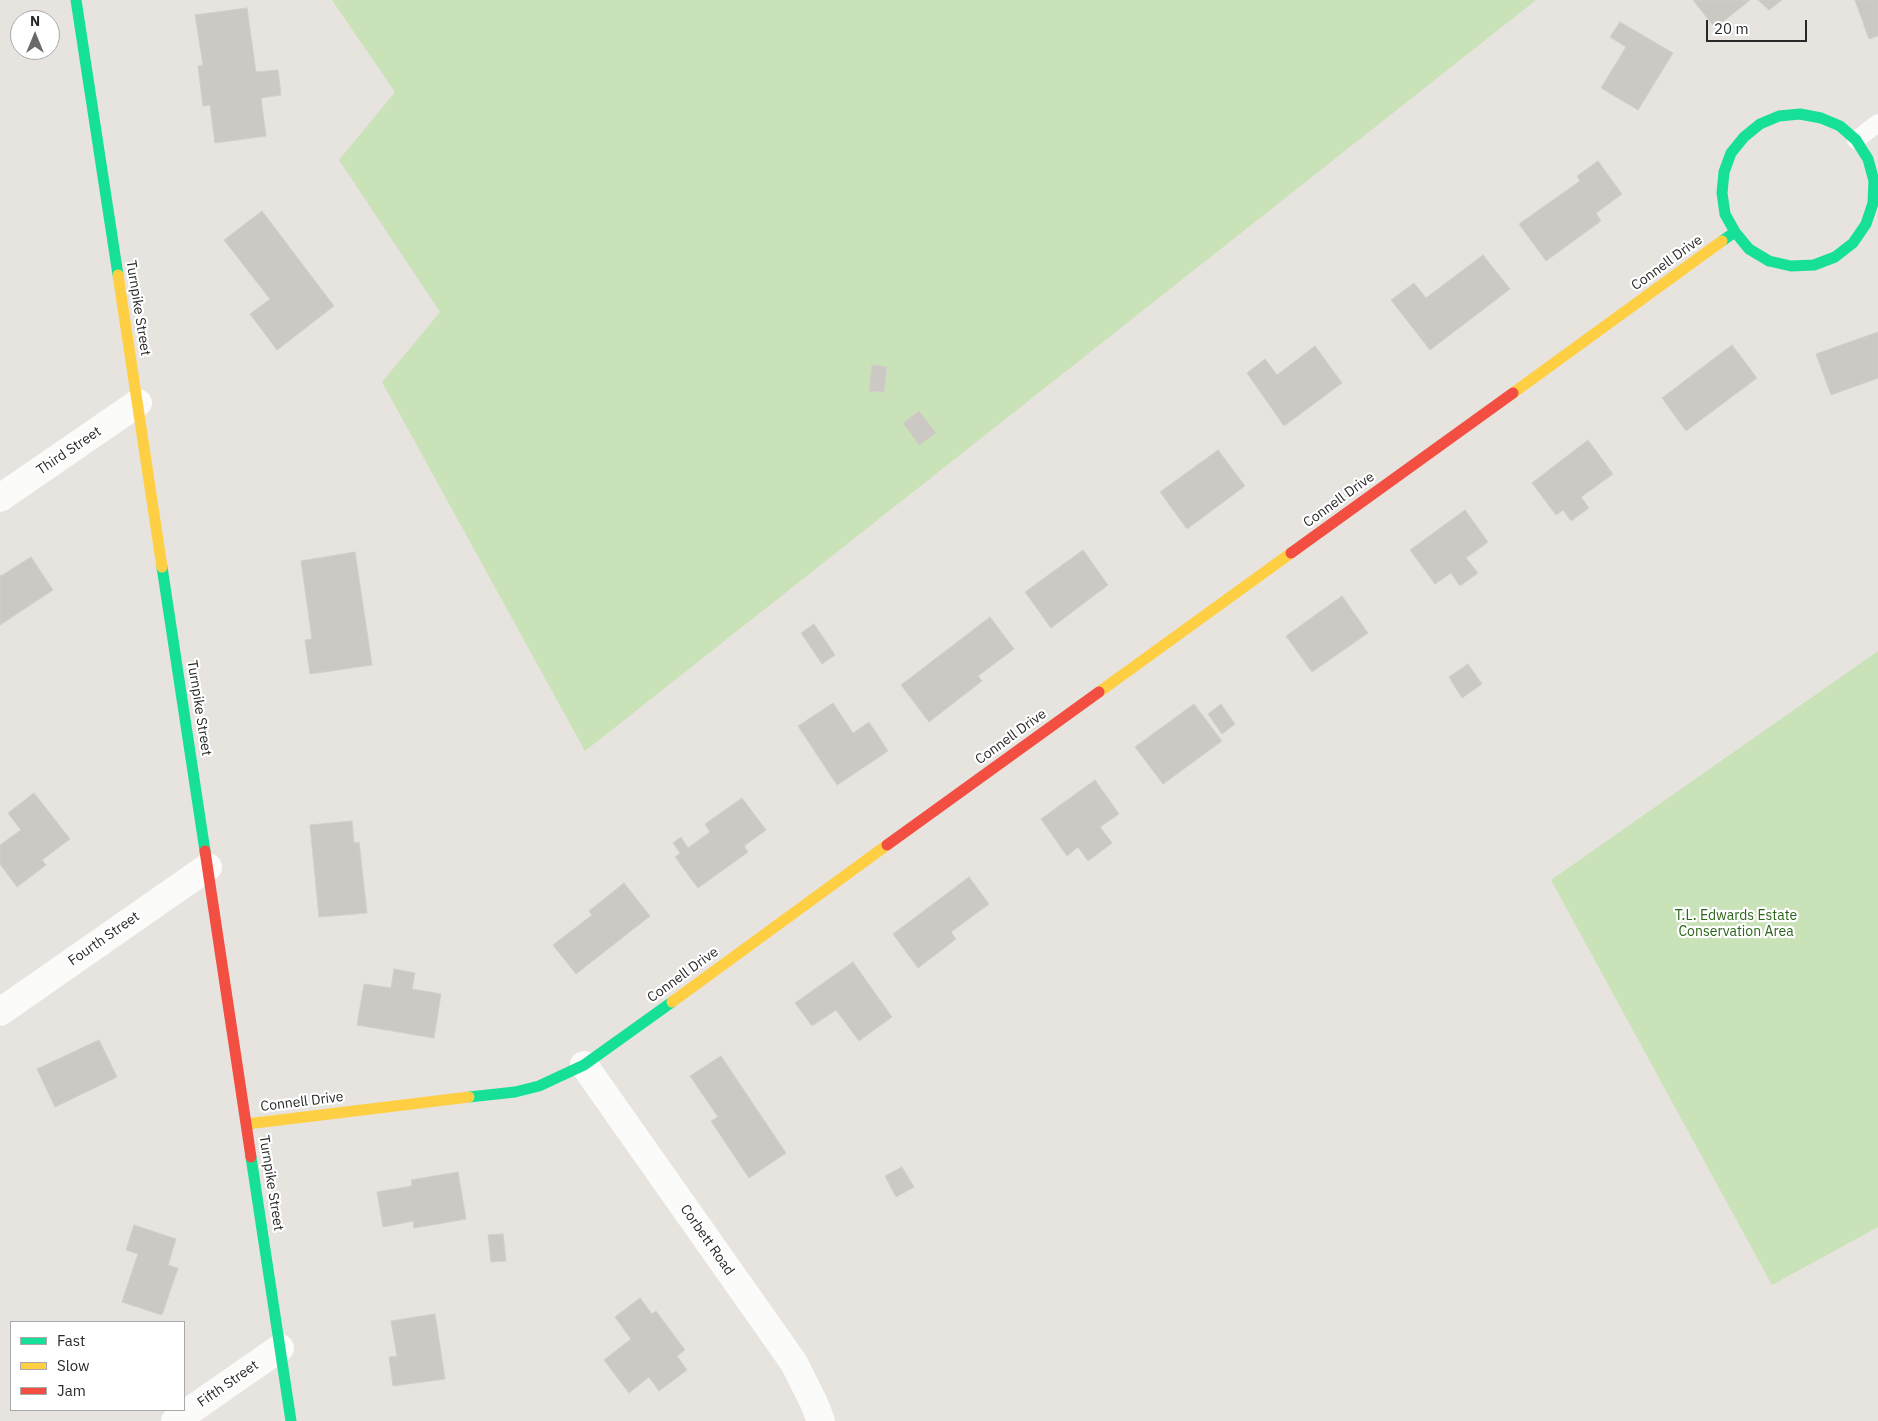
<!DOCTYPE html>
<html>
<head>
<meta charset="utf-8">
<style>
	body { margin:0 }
	#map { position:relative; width:1878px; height:1421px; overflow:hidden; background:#e7e3de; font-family:"IBM Plex Sans",sans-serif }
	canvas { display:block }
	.legend { position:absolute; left:10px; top:1321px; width:175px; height:90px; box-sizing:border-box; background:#fff; border:1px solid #a9a9a9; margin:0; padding:6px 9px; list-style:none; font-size:15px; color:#282828 }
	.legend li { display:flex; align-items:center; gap:10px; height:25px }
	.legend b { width:25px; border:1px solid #a9a9a9 }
	.north { position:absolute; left:10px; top:10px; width:50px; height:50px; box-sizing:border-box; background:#fff; border:1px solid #a9a9a9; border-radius:50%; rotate:0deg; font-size:14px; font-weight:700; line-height:20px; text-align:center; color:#282828 }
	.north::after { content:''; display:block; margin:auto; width:18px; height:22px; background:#6b6968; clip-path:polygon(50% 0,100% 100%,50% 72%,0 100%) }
	.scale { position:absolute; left:1706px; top:20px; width:101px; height:22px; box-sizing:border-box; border:2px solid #282828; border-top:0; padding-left:6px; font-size:15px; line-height:18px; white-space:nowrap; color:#282828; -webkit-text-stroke:4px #fff; paint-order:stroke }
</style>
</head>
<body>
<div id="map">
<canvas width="1878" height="1421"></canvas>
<ul class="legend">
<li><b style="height:6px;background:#16e098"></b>Fast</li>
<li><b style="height:6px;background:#ffcf43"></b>Slow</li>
<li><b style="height:6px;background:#f24e42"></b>Jam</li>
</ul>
<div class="north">N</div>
<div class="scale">20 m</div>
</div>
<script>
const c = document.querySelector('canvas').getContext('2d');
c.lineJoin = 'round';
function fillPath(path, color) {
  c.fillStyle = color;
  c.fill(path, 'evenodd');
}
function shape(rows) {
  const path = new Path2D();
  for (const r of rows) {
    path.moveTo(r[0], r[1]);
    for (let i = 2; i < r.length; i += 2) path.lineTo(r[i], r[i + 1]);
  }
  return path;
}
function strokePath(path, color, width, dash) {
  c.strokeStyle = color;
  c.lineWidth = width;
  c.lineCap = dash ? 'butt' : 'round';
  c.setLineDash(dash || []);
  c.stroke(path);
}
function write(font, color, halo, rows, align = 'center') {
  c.font = font + ' "IBM Plex Sans",sans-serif';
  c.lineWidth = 4.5;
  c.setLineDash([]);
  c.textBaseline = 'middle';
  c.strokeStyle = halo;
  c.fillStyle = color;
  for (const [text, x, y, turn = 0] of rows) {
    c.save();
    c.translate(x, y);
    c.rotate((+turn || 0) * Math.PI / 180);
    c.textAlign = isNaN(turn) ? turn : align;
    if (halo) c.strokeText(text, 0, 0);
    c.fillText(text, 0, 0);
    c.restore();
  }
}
const green = shape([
	[332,0,1536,0,585,751,382,382,440,312,339,160,395,92],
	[1878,651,1878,1227,1772,1285,1551,880]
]);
const building = shape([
	[1693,0,1750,0,1715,28,1693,0],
	[1758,0,1782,0,1769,10,1758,0],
	[1855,0,1878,0,1878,36,1869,39,1855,0],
	[247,8,256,72,278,70,281,95,261,98,266,136,215,143,210,105,203,106,198,66,203,65,195,15,247,8],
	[1620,22,1673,53,1638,110,1601,88,1626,47,1610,37,1620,22],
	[1598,161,1622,194,1596,213,1601,221,1546,261,1519,224,1580,181,1577,176,1598,161],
	[262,211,334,306,277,350,250,314,270,299,224,240,262,211],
	[1483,255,1510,289,1430,350,1391,300,1414,283,1426,298,1483,255],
	[1878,332,1878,378,1831,395,1816,354,1878,332],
	[1732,345,1757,378,1686,431,1662,398,1732,345],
	[1315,346,1342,383,1284,426,1247,373,1265,359,1277,375,1315,346],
	[872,365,887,367,884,392,869,391,872,365],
	[919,411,936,433,919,445,903,423,919,411],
	[1588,440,1613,474,1581,497,1589,508,1571,521,1563,510,1556,515,1532,483,1588,440],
	[1218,450,1245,486,1187,529,1160,492,1218,450],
	[1465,510,1488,542,1466,558,1478,573,1460,586,1451,573,1435,584,1410,550,1465,510],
	[1083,550,1108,585,1051,628,1025,592,1083,550],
	[355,552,372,665,310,674,305,640,312,639,301,561,355,552],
	[31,557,53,590,0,625,0,575,1,576,31,557],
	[1342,596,1368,633,1312,672,1286,636,1342,596],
	[990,617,1014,649,978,676,982,681,929,722,901,685,990,617],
	[814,624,835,655,822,664,801,633,814,624],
	[1468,664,1482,684,1462,698,1449,677,1468,664],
	[833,703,853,733,869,722,888,751,837,785,798,726,833,703],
	[1194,704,1222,741,1163,784,1135,747,1194,704],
	[1221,704,1235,724,1222,734,1208,714,1221,704],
	[1095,780,1119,814,1100,827,1112,843,1088,861,1078,847,1067,856,1041,819,1095,780],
	[34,793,70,839,42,860,46,865,17,887,0,864,0,845,21,830,8,813,34,793],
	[742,798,766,830,744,846,748,852,698,888,675,857,680,853,673,843,681,837,688,848,710,832,705,824,742,798],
	[352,821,354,843,359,842,367,913,319,917,310,825,352,821],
	[969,877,989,904,951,932,956,939,918,968,893,934,969,877],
	[624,883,650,916,576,974,553,945,592,915,589,911,624,883],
	[853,962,892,1017,859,1041,836,1010,812,1026,795,1003,853,962],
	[394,969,415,973,412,989,441,994,434,1038,357,1025,364,984,391,988,394,969],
	[99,1040,117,1077,55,1107,37,1069,99,1040],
	[721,1056,786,1153,749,1178,711,1121,718,1117,690,1076,721,1056],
	[902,1167,914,1187,896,1197,885,1176,902,1167],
	[458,1172,466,1219,414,1228,413,1221,383,1227,377,1192,412,1186,411,1180,458,1172],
	[134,1225,176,1239,168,1265,178,1268,162,1315,122,1302,138,1254,126,1250,134,1225],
	[503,1234,506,1261,491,1262,488,1235,503,1234],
	[640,1298,652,1314,656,1311,685,1350,677,1356,687,1370,659,1391,649,1377,629,1393,604,1360,631,1339,615,1317,640,1298],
	[435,1314,445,1379,393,1386,389,1357,397,1356,391,1321,435,1314]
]);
const lane = shape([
	[1856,140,1878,123]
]);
const street = shape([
	[0,498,138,403],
	[0,1012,208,867],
	[584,1065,794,1363,814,1403,821,1421],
	[175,1421,280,1348]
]);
const fast = shape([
	[76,0,118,275],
	[1722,241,1735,232,1725,214,1722,193,1724,172,1731,153,1744,137,1760,124,1779,116,1800,114,1821,118,1840,126,1856,140,1868,159,1874,181,1873,203,1866,224,1853,243,1835,257,1814,265,1791,266,1769,261,1749,249,1735,232],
	[162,567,205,851],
	[469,1097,515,1092,539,1086,584,1065,672,1002],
	[251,1157,291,1421]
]);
const slow = shape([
	[118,275,162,567],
	[1513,393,1722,241],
	[1099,692,1291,553],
	[672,1002,887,845],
	[247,1124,469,1097]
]);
const jam = shape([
	[1291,553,1513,393],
	[887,845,1099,692],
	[205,851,251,1157]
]);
const streetNames = [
	["Connell Drive",1667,263,-36],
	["Turnpike Street",138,308,81],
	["Third Street",69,451,-34],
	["Connell Drive",1339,500,-36],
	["Turnpike Street",199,708,81],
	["Connell Drive",1011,737,-36],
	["Fourth Street",104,939,-35],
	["Connell Drive",683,975,-36],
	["Connell Drive",302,1102,-7],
	["Turnpike Street",271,1183,81],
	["Corbett Road",707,1240,55],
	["Fifth Street",228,1384,-35]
];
const parkNames = [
	["T.L. Edwards Estate",1736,916],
	["Conservation Area",1736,932]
];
fillPath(green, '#cae2b7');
fillPath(building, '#ccc9c5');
strokePath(building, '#d2cfca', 1);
strokePath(lane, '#fbfbfa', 18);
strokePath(street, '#fbfbfa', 28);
strokePath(fast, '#16e098', 11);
strokePath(slow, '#ffcf43', 11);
strokePath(jam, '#f24e42', 11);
write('14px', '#282828', '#fff', streetNames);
write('14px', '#2c641a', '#fff', parkNames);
</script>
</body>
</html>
